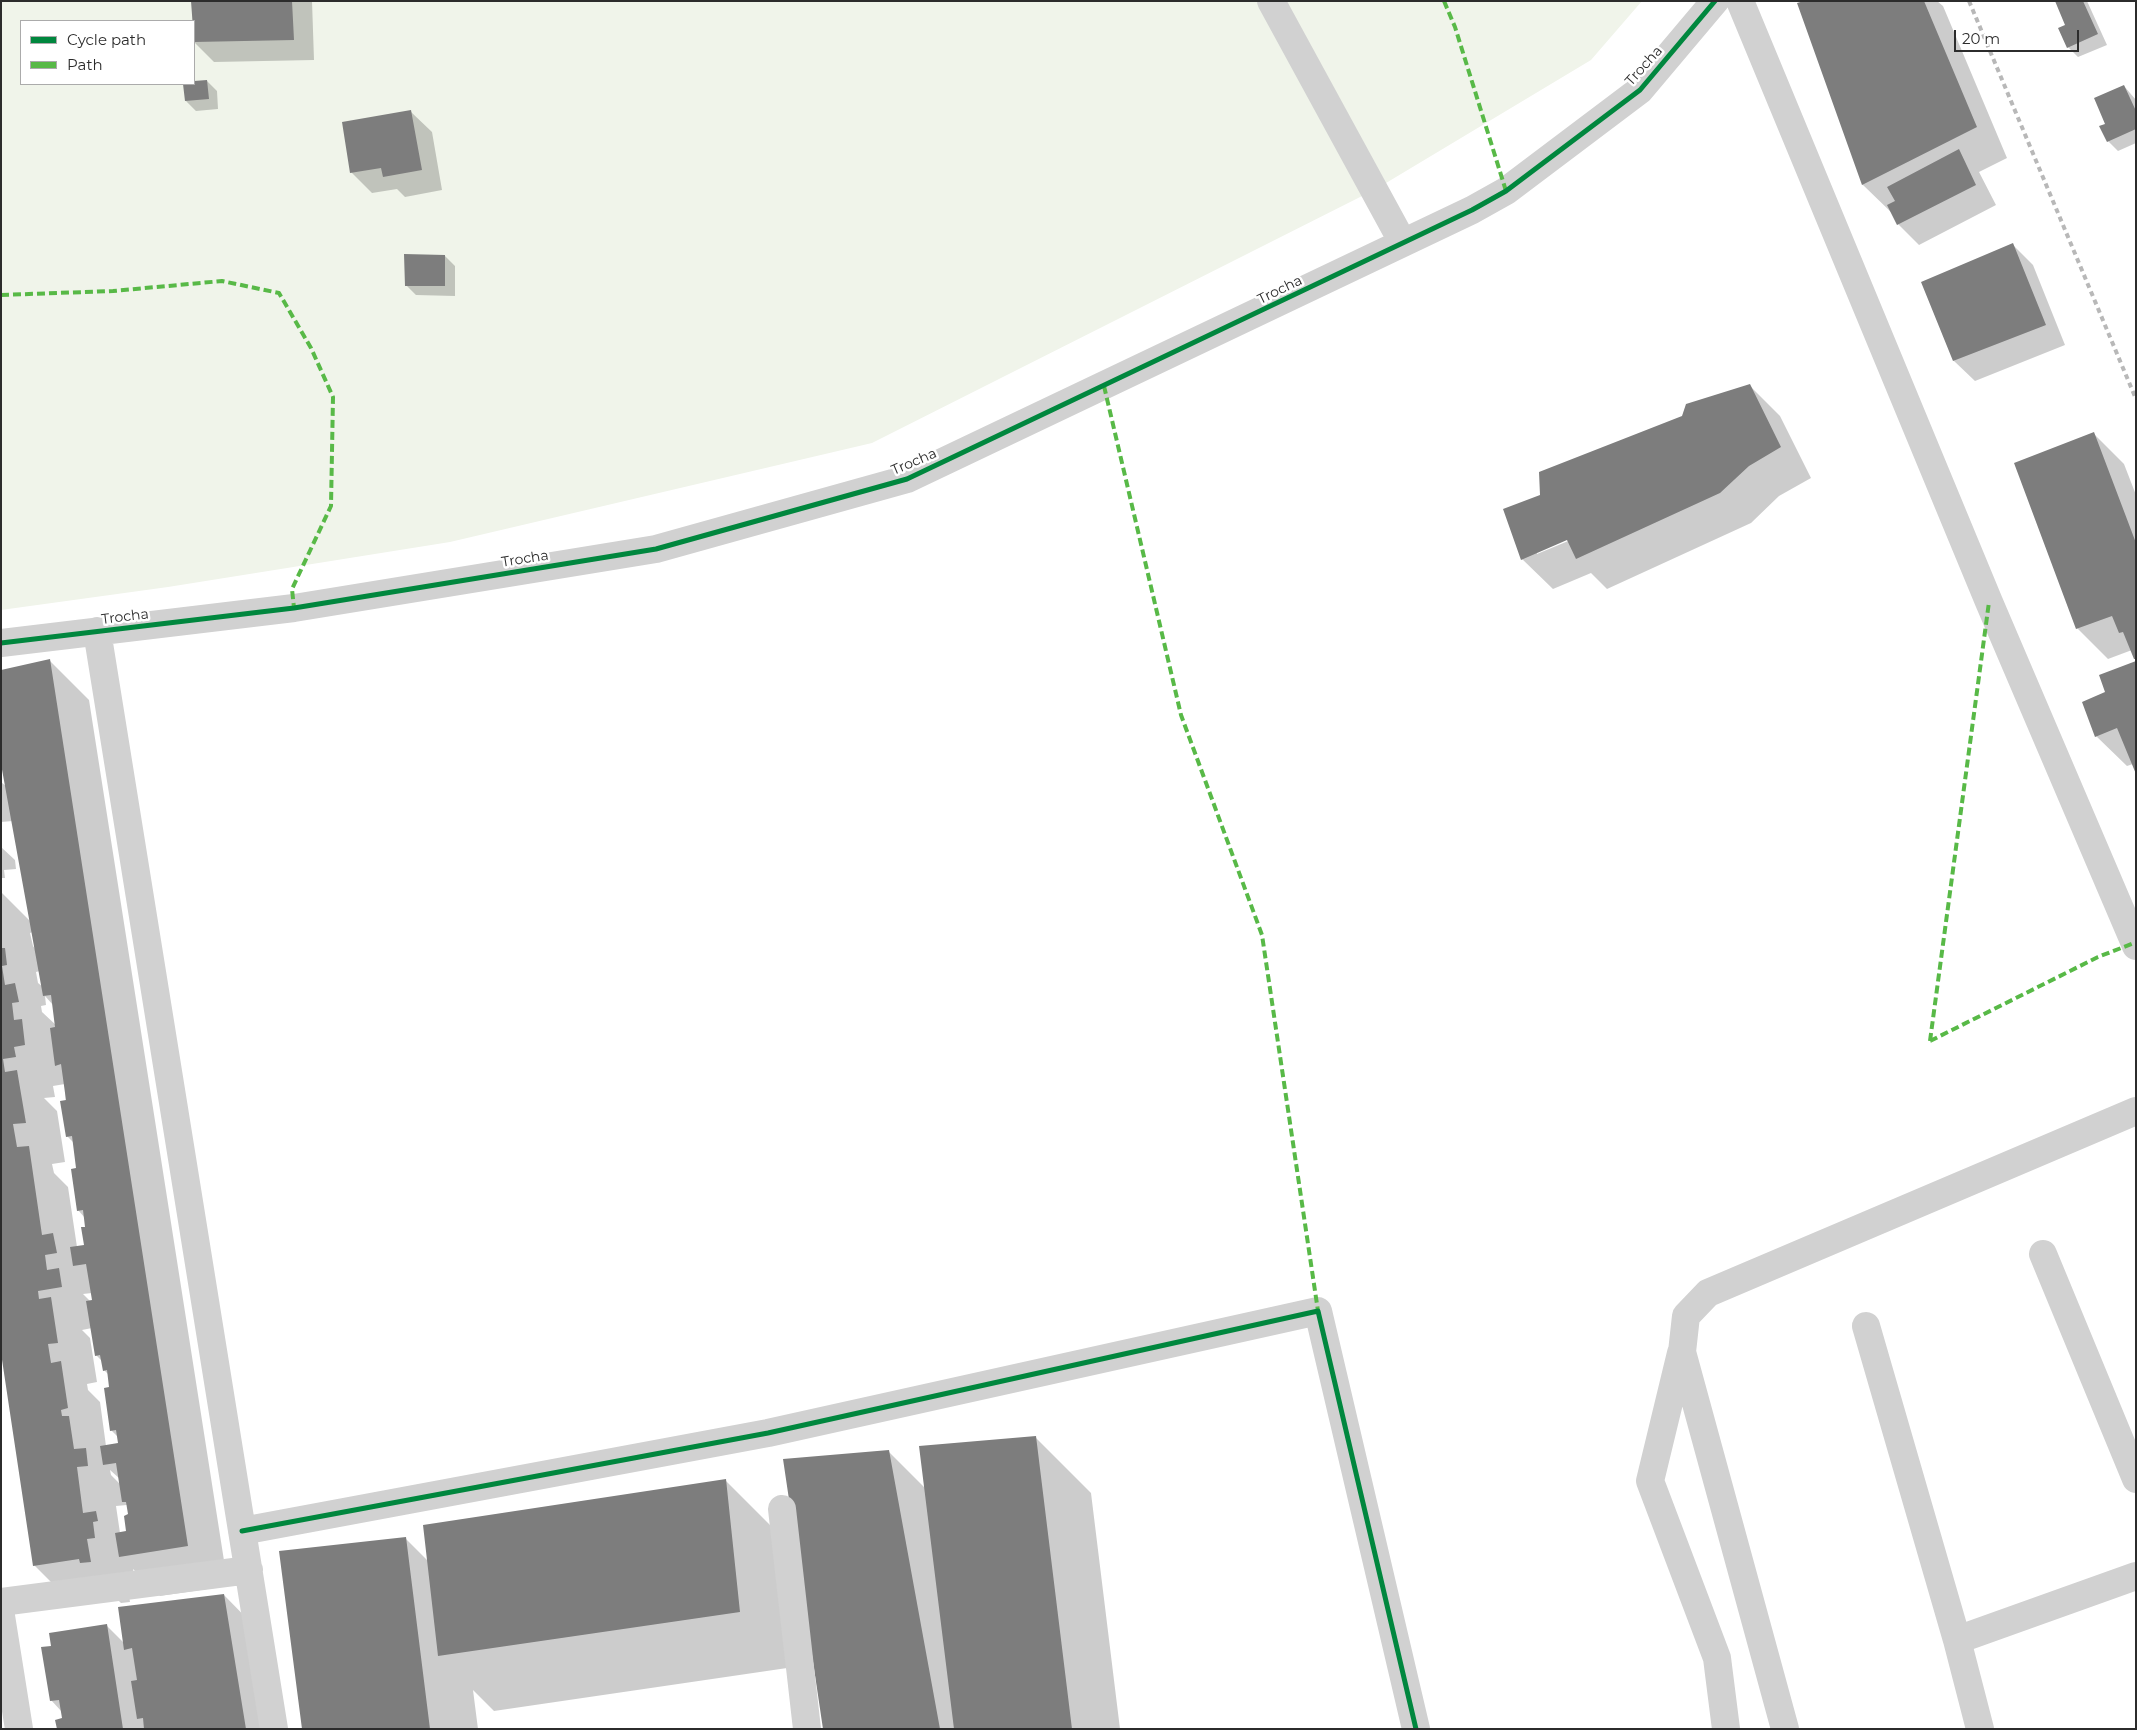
<!DOCTYPE html>
<html>
<head>
<meta charset="utf-8">
<style>
	body { margin:0 }
	#map { position:relative; width:2137px; height:1730px; overflow:hidden; background:#fff; font-family:Montserrat,sans-serif }
	canvas { display:block }
	.frame { position:absolute; inset:0; border:2px solid #2c2c2c; pointer-events:none }
	.legend { position:absolute; left:20px; top:20px; width:175px; height:65px; box-sizing:border-box; background:#fff; border:1px solid #ababab; margin:0; padding:6px 9px; list-style:none; font-size:15px; color:#2c2c2c }
	.legend li { display:flex; align-items:center; gap:10px; height:25px }
	.legend b { width:25px; border:1px solid #ababab }
	.scale { position:absolute; left:1954px; top:30px; width:125px; height:22px; box-sizing:border-box; border:2px solid #2c2c2c; border-top:0; padding-left:6px; font-size:15px; line-height:18px; white-space:nowrap; color:#2c2c2c; -webkit-text-stroke:4px #fff; paint-order:stroke }
</style>
</head>
<body>
<div id="map">
<canvas width="2137" height="1730"></canvas>
<div class="frame"></div>
<ul class="legend">
<li><b style="height:6px;background:#00873e"></b>Cycle path</li>
<li><b style="height:6px;background:#58b947"></b>Path</li>
</ul>
<div class="scale">20 m</div>
</div>
<script>
const c = document.querySelector('canvas').getContext('2d');
c.lineJoin = 'round';
function fillPath(path, color) {
  c.fillStyle = color;
  c.fill(path, 'evenodd');
}
function shape(rows) {
  const path = new Path2D();
  for (const r of rows) {
    path.moveTo(r[0], r[1]);
    for (let i = 2; i < r.length; i += 2) path.lineTo(r[i], r[i + 1]);
  }
  return path;
}
function strokePath(path, color, width, dash) {
  c.strokeStyle = color;
  c.lineWidth = width;
  c.lineCap = dash ? 'butt' : 'round';
  c.setLineDash(dash || []);
  c.stroke(path);
}
function write(font, color, halo, rows, align = 'center') {
  c.font = font + ' Montserrat,sans-serif';
  c.lineWidth = 5;
  c.setLineDash([]);
  c.textBaseline = 'middle';
  c.strokeStyle = halo;
  c.fillStyle = color;
  for (const [text, x, y, turn = 0] of rows) {
    c.save();
    c.translate(x, y);
    c.rotate((+turn || 0) * Math.PI / 180);
    c.textAlign = isNaN(turn) ? turn : align;
    if (halo) c.strokeText(text, 0, 0);
    c.fillText(text, 0, 0);
    c.restore();
  }
}
const green = shape([
	[1,1,1642,1,1591,60,1376,189,872,443,450,542,168,587,1,610],
	[21,21,194,21,194,84,21,84]
]);
const shadow = shape([
	[192,1,312,1,314,60,214,62,194,42],
	[1809,1,1937,1,1943,6,2007,158,1979,172,1996,205,1919,245,1898,224,1894,215,1863,185,1799,4],
	[2058,1,2087,1,2107,45,2078,57,2068,47,2067,26],
	[207,81,217,91,218,109,196,111,186,101,185,84],
	[2124,86,2136,100,2136,143,2118,151,2108,141],
	[411,112,432,132,442,190,405,197,397,189,372,193,351,172],
	[2013,245,2033,265,2065,345,1975,381,1954,361],
	[445,256,455,266,455,296,416,295,406,285],
	[1749,385,1780,416,1811,478,1779,496,1751,523,1607,589,1591,573,1553,589,1522,559,1542,496,1683,417],
	[1572,537,1573,539,1537,554,1537,552],
	[2094,434,2124,464,2136,495,2136,659,2132,650,2108,659,2077,628],
	[50,661,89,700,228,1586,160,1596,133,1569,134,1577,126,1578,130,1602,121,1603,116,1598,74,1605,34,1565,1,1345,1,892,31,922,13,821,1,822,1,782,7,787],
	[33,932,36,950,33,946,30,933],
	[40,971,43,987,38,983,36,972],
	[45,996,53,1005,57,1026,42,1012,41,1006,46,1005],
	[65,1084,67,1136,74,1143,78,1170,78,1210,85,1218,87,1228,85,1246,77,1247,68,1187,54,1173,52,1164,65,1162,57,1111,44,1098,55,1097,53,1086],
	[92,1293,94,1301,91,1302,83,1294],
	[92,1328,96,1355,103,1362,104,1370,109,1375,111,1430,118,1437,119,1444,106,1446,100,1402,88,1390,87,1384,97,1382,90,1338,82,1330],
	[110,1470,120,1479,121,1485,111,1475],
	[127,1505,130,1515,128,1532,120,1533,116,1506],
	[2107,693,2133,764,2127,766,2096,736],
	[1,847,15,860,16,869,4,870,5,878,1,878],
	[1035,1437,1091,1493,1120,1729,824,1729,888,1451,925,1488],
	[725,1480,781,1536,794,1667,494,1711,473,1690,478,1729,303,1729,405,1538,428,1561],
	[224,1595,263,1635,279,1729,58,1729,63,1719,62,1712,51,1700,52,1647,107,1626,125,1644]
]);
const building = shape([
	[191,1,292,1,294,40,194,42],
	[1804,1,1924,1,1977,127,1862,185,1797,3],
	[2055,1,2083,1,2098,34,2067,48,2058,28,2065,25],
	[207,80,209,99,185,101,183,84,194,84,194,81],
	[2124,85,2136,111,2136,129,2107,142,2099,126,2105,124,2094,98],
	[411,110,422,170,383,177,381,168,350,173,342,122],
	[1959,149,1976,185,1897,225,1887,205,1895,201,1887,187],
	[2013,243,2046,325,1953,361,1921,282],
	[404,254,445,255,445,286,405,286],
	[1750,384,1781,447,1749,466,1720,493,1576,559,1567,540,1521,560,1503,509,1540,495,1539,472,1682,416,1686,404],
	[2094,432,2136,543,2136,659,2134,659,2123,632,2119,633,2112,616,2076,629,2014,463],
	[50,659,188,1546,119,1557,115,1533,126,1531,124,1516,128,1514,126,1502,122,1502,116,1463,103,1465,100,1446,118,1443,116,1430,110,1431,104,1388,109,1387,107,1370,103,1371,100,1355,95,1356,86,1301,92,1300,86,1264,73,1266,70,1247,84,1245,81,1227,85,1227,83,1210,77,1211,71,1169,76,1168,72,1136,66,1137,60,1101,66,1100,61,1064,55,1066,50,1028,55,1027,51,995,43,996,1,764,1,670],
	[2136,661,2136,774,2117,728,2095,737,2082,702,2105,692,2099,675],
	[1,948,5,948,7,965,2,966,5,985,15,983,19,1002,12,1003,14,1020,22,1019,25,1045,14,1047,16,1057,3,1059,5,1072,17,1070,26,1123,13,1124,17,1147,29,1146,42,1235,53,1233,57,1253,45,1255,47,1270,59,1268,62,1287,38,1291,39,1299,51,1297,58,1343,48,1344,51,1363,61,1361,68,1408,61,1410,62,1416,69,1416,74,1449,86,1448,88,1466,77,1467,83,1513,96,1511,98,1521,93,1522,95,1538,87,1539,91,1562,80,1563,79,1559,33,1566,1,1353],
	[1036,1436,1072,1729,954,1729,919,1446],
	[889,1450,940,1729,823,1729,783,1459],
	[726,1479,740,1612,438,1656,423,1525],
	[406,1537,430,1729,302,1729,279,1551],
	[224,1594,246,1729,144,1729,143,1718,137,1719,131,1681,137,1680,132,1648,124,1650,118,1607],
	[107,1624,123,1729,57,1729,55,1720,62,1718,59,1700,50,1701,41,1647,51,1646,49,1633]
]);
const minor = shape([
	[1271,1,1403,243],
	[1740,1,1989,602,2136,946],
	[97,631,274,1729],
	[1,643,294,608,656,549,907,479,1472,210,1506,191,1640,90,1715,1],
	[2043,1254,2136,1479],
	[1866,1326,1957,1640,1980,1729],
	[1681,1353,1650,1481,1717,1658,1726,1729],
	[782,1509,807,1729],
	[242,1531,768,1433,1318,1311,1416,1729],
	[1,1602,249,1570],
	[1,1616,19,1729],
	[1957,1640,2136,1576],
	[1785,1729,1682,1352,1686,1316,1708,1293,2136,1111]
]);
const rail = shape([
	[1969,1,2136,399]
]);
const quiet = shape([
	[1444,1,1455,27,1506,191],
	[1,295,113,291,222,281,279,293,311,348,333,397,331,506,292,589,294,608],
	[1104,386,1181,715,1262,935,1318,1311],
	[1930,1041,1989,602],
	[1930,1041,2098,957,2134,943]
]);
const cycleway = shape([
	[1,643,294,608,656,549,907,479,1472,210,1506,191,1640,90,1715,1],
	[242,1531,768,1433,1318,1311,1416,1729]
]);
const streetNames = [
	["Trocha",1644,66,-48],
	["Trocha",1280,290,-26],
	["Trocha",914,462,-23],
	["Trocha",525,559,-9],
	["Trocha",125,617,-7]
];
fillPath(green, '#f0f4ea');
fillPath(shadow, '#0003');
fillPath(building, '#7d7d7d');
strokePath(minor, '#d1d1d1', 28);
strokePath(rail, '#b8b8b8', 4, [5, 4]);
strokePath(quiet, '#58b947', 4, [8, 4]);
strokePath(cycleway, '#00873e', 5);
write('14px', '#2c2c2c', '#fff', streetNames);
</script>
</body>
</html>
